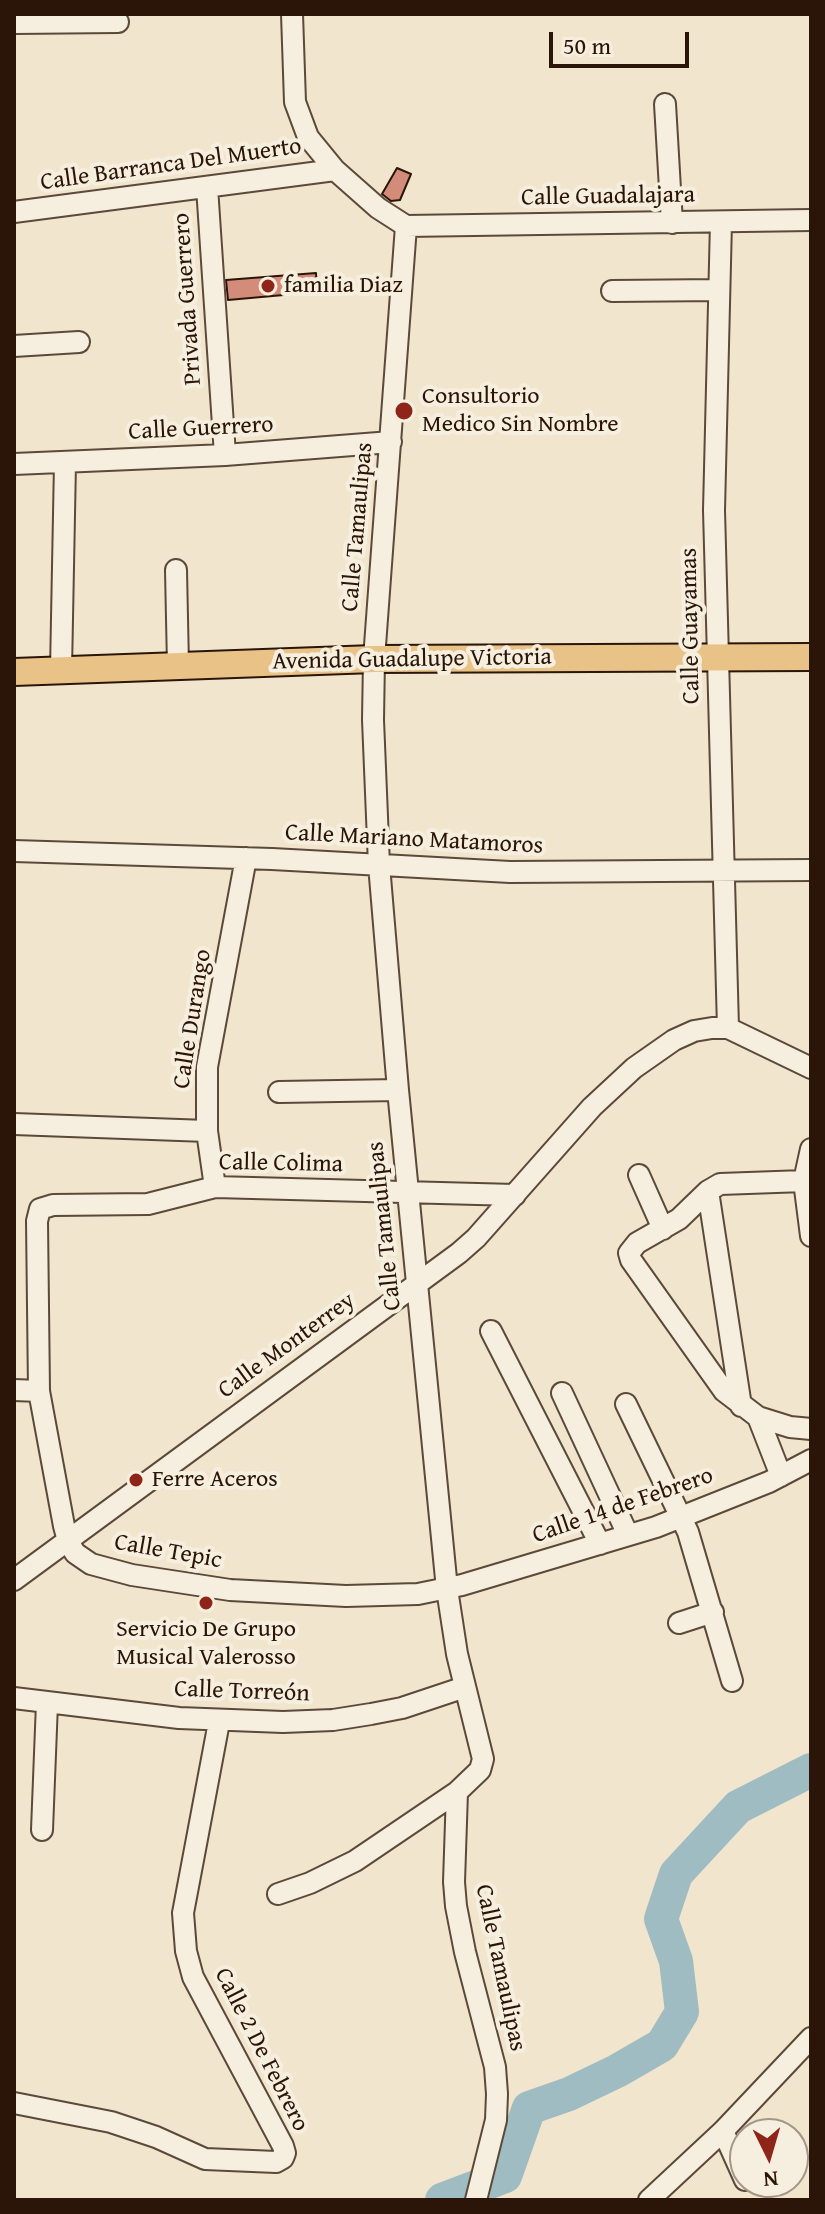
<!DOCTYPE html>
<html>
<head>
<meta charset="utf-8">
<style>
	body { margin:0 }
	#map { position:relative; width:825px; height:2214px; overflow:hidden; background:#f1e5cd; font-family:"Gentium Book Plus",serif }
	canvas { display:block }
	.frame { position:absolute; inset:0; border:16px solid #2b1508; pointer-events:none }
	.north { position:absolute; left:729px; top:2118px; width:80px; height:80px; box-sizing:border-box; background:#f6eede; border:2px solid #a59788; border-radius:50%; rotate:175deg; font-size:22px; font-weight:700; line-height:32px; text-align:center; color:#2b1508 }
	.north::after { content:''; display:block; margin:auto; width:28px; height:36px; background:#8f2418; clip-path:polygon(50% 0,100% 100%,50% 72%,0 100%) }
	.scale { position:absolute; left:549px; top:32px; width:140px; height:36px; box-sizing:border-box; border:4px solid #2b1508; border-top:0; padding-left:10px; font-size:24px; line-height:28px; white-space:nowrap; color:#2b1508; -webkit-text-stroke:6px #f6eede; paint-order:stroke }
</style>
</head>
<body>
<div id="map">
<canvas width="825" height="2214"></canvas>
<div class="frame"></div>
<div class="north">N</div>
<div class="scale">50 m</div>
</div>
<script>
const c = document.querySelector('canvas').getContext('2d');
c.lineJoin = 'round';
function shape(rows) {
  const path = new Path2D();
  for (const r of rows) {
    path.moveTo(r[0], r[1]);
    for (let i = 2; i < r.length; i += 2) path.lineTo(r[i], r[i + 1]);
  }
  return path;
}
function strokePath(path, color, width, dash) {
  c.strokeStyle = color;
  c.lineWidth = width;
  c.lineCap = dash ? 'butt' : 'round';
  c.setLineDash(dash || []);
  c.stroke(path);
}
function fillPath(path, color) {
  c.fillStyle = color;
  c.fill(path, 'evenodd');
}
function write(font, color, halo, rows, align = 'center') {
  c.font = font + ' "Gentium Book Plus",serif';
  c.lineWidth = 8;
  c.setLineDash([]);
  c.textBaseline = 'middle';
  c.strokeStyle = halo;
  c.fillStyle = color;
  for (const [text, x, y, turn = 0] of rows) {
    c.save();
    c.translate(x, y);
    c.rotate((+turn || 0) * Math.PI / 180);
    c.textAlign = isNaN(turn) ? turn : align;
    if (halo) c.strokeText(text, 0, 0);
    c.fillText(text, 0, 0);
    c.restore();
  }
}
const river = shape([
	[442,2200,505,2176,529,2108,569,2094,617,2071,662,2045,682,2012,676,1961,661,1919,676,1874,738,1807,811,1770]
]);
const building = shape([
	[397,168,411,174,400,200,391,201,382,194,397,168],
	[316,273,317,292,228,300,226,280,316,273]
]);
const minor = shape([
	[292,14,295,102,308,137,335,170,378,208,406,226],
	[14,23,118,22],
	[665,104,672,223],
	[207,187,225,455],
	[14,212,335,170],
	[721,222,714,510,728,1028],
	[406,226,811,220],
	[612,291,719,290],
	[14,346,79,342],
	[14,464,225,455,391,442],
	[176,570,178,666],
	[61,670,65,463],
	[14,851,272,859,510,872,811,870],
	[279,1092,398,1090],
	[14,1124,207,1131],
	[811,1149,804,1181,811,1236],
	[639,1175,663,1229],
	[804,1181,720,1184,708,1191,679,1219,637,1243,629,1253,631,1260,724,1391,758,1417,790,1427,811,1429],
	[215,1187,207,1131,207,1067,246,858],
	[708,1191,741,1406],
	[515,1195,215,1187,148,1204,53,1205,40,1209,37,1221,39,1391,64,1526,68,1541,75,1553,91,1564,132,1575,230,1590,346,1596,418,1594,462,1585,656,1527,769,1482,811,1460],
	[491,1331,600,1544],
	[14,1390,39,1391],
	[562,1393,628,1535],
	[626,1404,688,1532,732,1681],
	[758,1417,781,1476],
	[14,1580,459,1253,476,1238,592,1107,634,1068,674,1040,694,1031,712,1028,728,1028,811,1068],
	[679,1623,713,1612],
	[14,1698,179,1718,283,1722,333,1720,371,1714,402,1708,465,1687],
	[457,1792,454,1882,456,1906,465,1952,495,2067,497,2094,496,2120,476,2200],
	[42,1830,47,1703],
	[278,1894,310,1883,355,1861,457,1792,480,1770,483,1759,457,1654,447,1589,398,1090,379,865,373,720,374,659,406,226],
	[14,2103,111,2122,156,2137,205,2159,276,2162,283,2158,285,2153,283,2146,193,1977,186,1951,183,1913,219,1722],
	[723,2131,745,2180],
	[649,2200,723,2131,811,2038]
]);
const major = shape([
	[14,672,374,659,811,657]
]);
const markers = [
	[268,286,8,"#8f2418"],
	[404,411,10,"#8f2418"],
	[136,1480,8,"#8f2418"],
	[206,1603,8,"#8f2418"]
];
const streetNames = [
	["Calle Barranca Del Muerto",171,165,-8],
	["Calle Guadalajara",608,197,-1],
	["Privada Guerrero",188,299,-94],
	["Calle Guerrero",201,429,-3],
	["Calle Tamaulipas",358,527,-85],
	["Calle Guayamas",691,626,-91],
	["Avenida Guadalupe Victoria",412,660,-1],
	["Calle Mariano Matamoros",414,840,3],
	["Calle Durango",193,1019,-81],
	["Calle Colima",281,1164,1],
	["Calle Tamaulipas",385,1226,-96],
	["Calle Monterrey",287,1346,-36],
	["Calle 14 de Febrero",623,1506,-19],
	["Calle Tepic",168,1552,10],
	["Calle Torreón",242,1692,2],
	["Calle Tamaulipas",500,1968,78],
	["Calle 2 De Febrero",261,2050,63]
];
const poiNames = [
	["familia Diaz",284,286],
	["Consultorio",422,397],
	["Medico Sin Nombre",422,425],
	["Ferre Aceros",152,1480],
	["Servicio De Grupo",206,1630,"center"],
	["Musical Valerosso",206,1658,"center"]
];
strokePath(river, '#9fbcc2', 34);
fillPath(building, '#d38b7a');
strokePath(building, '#2b1508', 2);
strokePath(minor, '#5c4939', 24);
strokePath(major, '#2b1508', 30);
strokePath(minor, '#f6eede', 20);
strokePath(major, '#e8c286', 26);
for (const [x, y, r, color] of markers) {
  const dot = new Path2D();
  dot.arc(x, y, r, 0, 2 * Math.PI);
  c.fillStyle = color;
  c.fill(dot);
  strokePath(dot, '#f6eede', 3);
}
write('24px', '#2b1508', '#f6eede', streetNames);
write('24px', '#2b1508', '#f6eede', poiNames, 'left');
</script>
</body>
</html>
